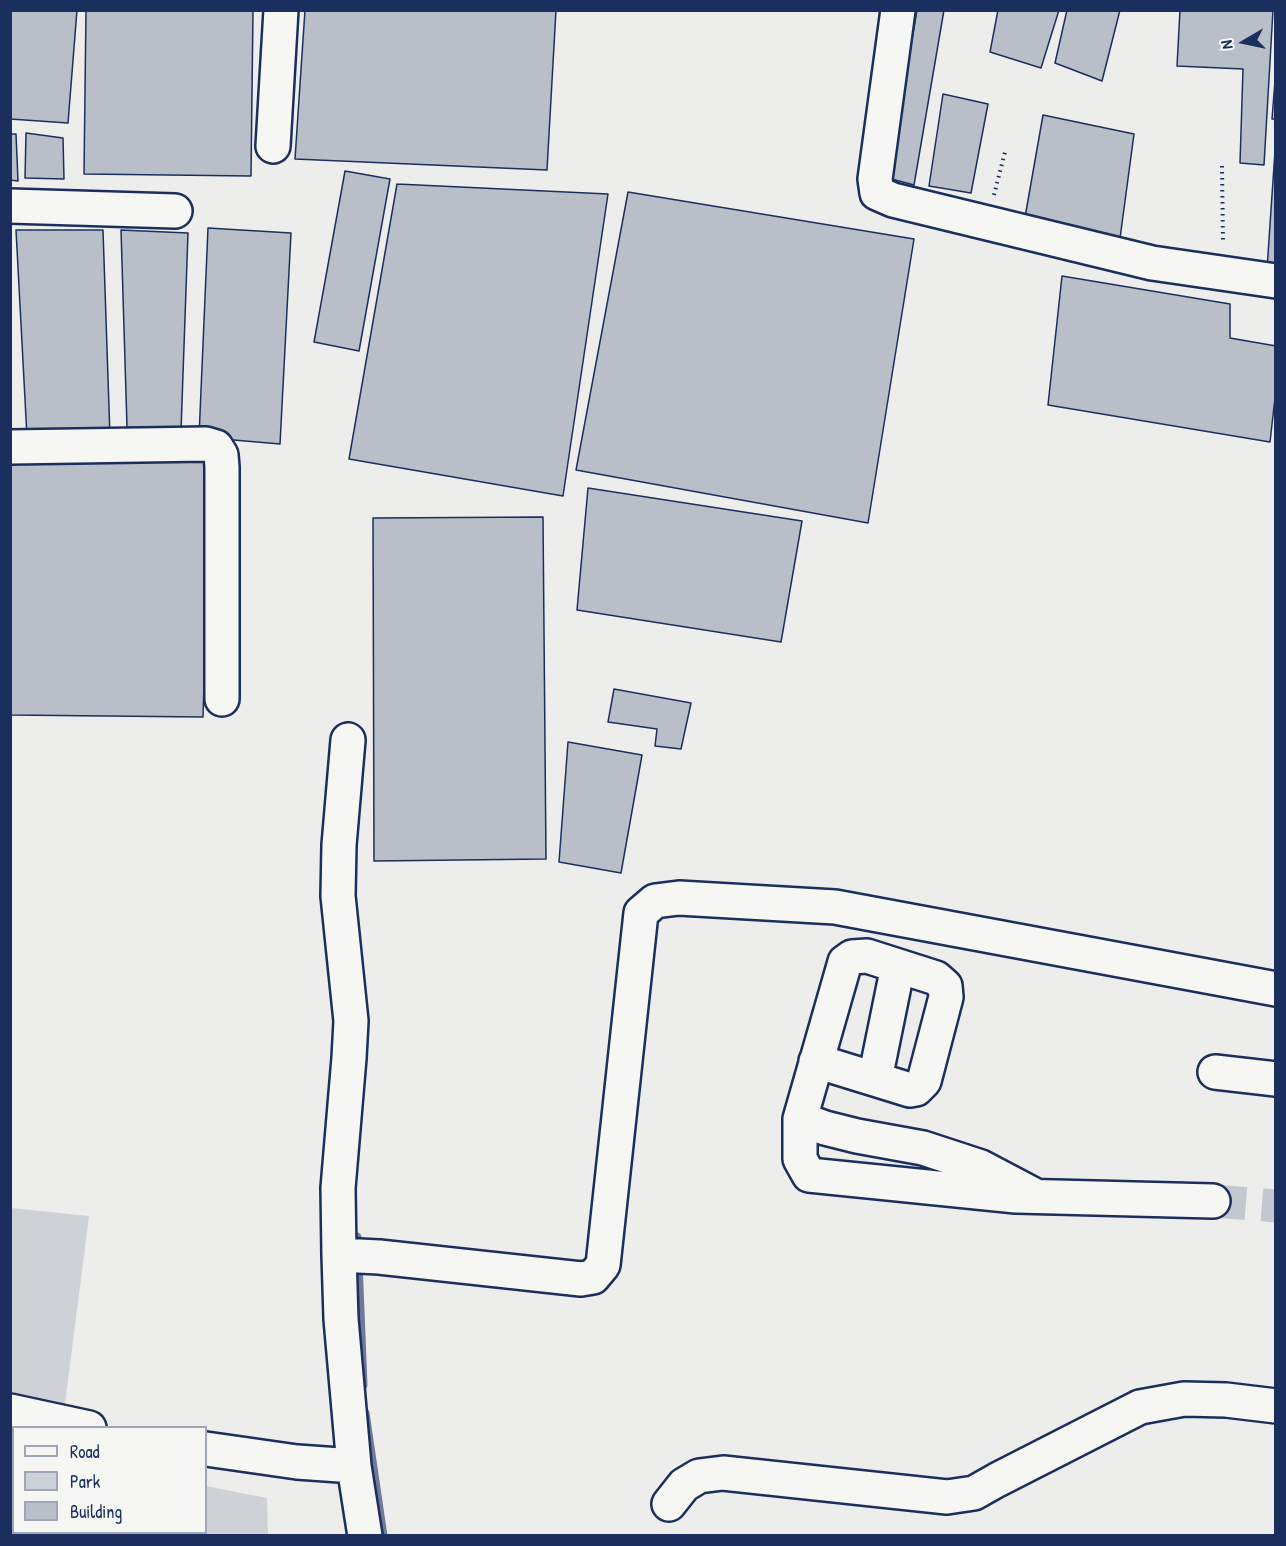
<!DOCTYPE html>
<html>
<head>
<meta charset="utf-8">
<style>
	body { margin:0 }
	#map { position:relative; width:1286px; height:1546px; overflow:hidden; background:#edeeec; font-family:"Patrick Hand",sans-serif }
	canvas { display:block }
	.frame { position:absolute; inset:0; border:12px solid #1b2f5e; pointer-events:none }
	.legend { position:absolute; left:12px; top:1426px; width:195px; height:108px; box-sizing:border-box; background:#f6f6f2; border:2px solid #9ea6b7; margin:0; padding:8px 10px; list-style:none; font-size:18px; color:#1b2f5e }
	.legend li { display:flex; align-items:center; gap:12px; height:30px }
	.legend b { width:30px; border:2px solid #9ea6b7 }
	.north { position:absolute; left:1214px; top:12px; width:60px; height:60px; -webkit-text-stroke:4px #f6f6f2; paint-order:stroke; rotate:261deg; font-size:16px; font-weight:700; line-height:24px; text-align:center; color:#1b2f5e }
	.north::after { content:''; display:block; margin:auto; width:21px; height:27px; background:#1b2f5e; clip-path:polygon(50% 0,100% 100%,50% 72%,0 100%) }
</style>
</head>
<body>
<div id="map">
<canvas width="1286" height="1546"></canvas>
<div class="frame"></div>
<ul class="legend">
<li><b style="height:8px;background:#f6f6f2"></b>Road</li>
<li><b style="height:16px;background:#ced2d7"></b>Park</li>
<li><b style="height:16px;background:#b9bfc8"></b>Building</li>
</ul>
<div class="north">N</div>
</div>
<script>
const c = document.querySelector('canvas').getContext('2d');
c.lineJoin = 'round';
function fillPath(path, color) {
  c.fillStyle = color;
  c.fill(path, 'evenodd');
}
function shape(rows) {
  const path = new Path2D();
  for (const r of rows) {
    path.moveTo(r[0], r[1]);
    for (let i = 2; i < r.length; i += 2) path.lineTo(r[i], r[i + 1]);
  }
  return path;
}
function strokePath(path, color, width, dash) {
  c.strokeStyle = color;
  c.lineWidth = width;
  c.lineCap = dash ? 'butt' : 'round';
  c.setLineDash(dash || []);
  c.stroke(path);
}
const green = shape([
	[11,1208,89,1216,62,1427,14,1428,14,1532,206,1532,206,1486,267,1498,268,1535,11,1536]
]);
const stream = shape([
	[357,1237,363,1385],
	[365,1413,383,1536]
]);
const building = shape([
	[10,10,77,10,68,123,10,119,10,10],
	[86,10,253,10,251,176,84,174,86,10],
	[305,10,556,10,547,170,295,159,305,10],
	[917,10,944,10,914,185,888,178,917,10],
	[998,10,1059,10,1041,68,990,52,998,10],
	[1067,10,1120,10,1102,81,1055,63,1067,10],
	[1180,10,1273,10,1264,165,1240,163,1243,69,1177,66,1180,10],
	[1276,68,1276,119,1272,119,1276,68],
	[943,94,988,104,971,193,929,186,943,94],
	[1043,115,1134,134,1119,246,1024,223,1043,115],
	[26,133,63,138,64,179,25,178,26,133],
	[10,134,16,134,18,181,10,180,10,134],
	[1276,136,1276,270,1267,269,1276,136],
	[345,171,390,179,359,351,314,342,345,171],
	[397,184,608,194,563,496,349,459,397,184],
	[628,192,914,239,868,523,576,470,628,192],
	[208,228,291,233,280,444,199,437,208,228],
	[16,230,103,230,110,437,27,437,16,230],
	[121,230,188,233,181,431,127,427,121,230],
	[1062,276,1230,304,1230,338,1276,346,1276,389,1270,442,1048,405,1062,276],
	[211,456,203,717,10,715,10,457,211,456],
	[588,488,802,521,781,642,577,610,588,488],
	[543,517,546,859,374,861,373,518,543,517],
	[614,689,691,703,681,749,655,746,657,729,608,722,614,689],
	[568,742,642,755,621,873,559,862,568,742]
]);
const minorTunnel = shape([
	[1213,1201,1276,1206]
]);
const path = shape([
	[1222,166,1223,243],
	[994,195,1005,152]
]);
const minor = shape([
	[898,10,875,179,877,193,893,200,1152,263,1276,281],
	[273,146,281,10],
	[10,206,175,211],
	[10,447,206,444,216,447,221,455,222,467,222,699],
	[348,740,339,845,338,896,351,1021,349,1058,338,1188,339,1255,341,1319,354,1466,365,1536],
	[816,1061,910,1090,916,1089,924,1081,946,997,945,986,936,978,867,956,852,957,845,962,800,1119,825,1128,857,1136,923,1148,981,1167,1036,1196],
	[1215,1072,1276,1079],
	[875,1079,898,966],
	[800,1119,800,1159,809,1175,1016,1196,1213,1201],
	[339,1255,379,1257,581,1279,593,1277,603,1265,641,913,655,901,679,898,835,907,1276,989],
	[10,1411,89,1428],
	[206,1449,297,1462,354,1466],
	[669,1504,684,1485,699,1476,723,1473,947,1497,974,1493,997,1480,1140,1407,1184,1399,1226,1400,1276,1406]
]);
fillPath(green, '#ced2d7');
strokePath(stream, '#6e7a96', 9);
fillPath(building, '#b9bfc8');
strokePath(building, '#1b2f5e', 1.5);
strokePath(minorTunnel, '#c3c8d0', 33, [33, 16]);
strokePath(minor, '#1b2f5e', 38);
strokePath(path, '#1b2f5e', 4, [1.5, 4.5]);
strokePath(minor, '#f6f6f2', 33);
</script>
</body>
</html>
